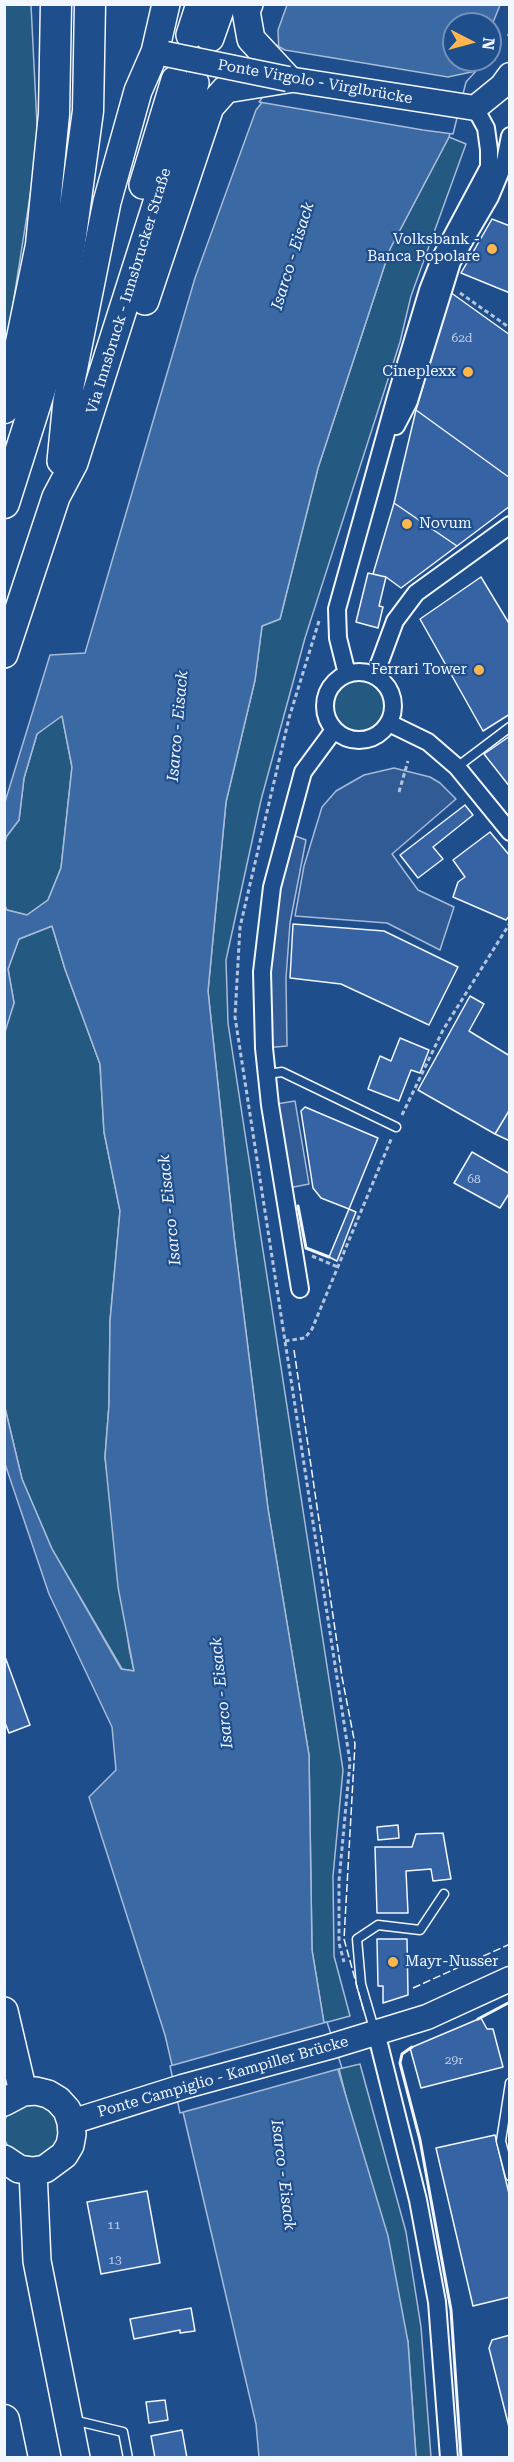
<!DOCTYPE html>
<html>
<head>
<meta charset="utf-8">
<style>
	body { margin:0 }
	#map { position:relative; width:514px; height:2462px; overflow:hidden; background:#1f4e8c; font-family:"Roboto Serif",serif }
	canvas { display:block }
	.frame { position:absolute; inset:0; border:6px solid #f2f6ff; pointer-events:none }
	.north { position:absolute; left:442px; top:12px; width:60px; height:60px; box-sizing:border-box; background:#1f4e8c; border:2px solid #7391ba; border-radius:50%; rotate:96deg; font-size:16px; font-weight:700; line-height:24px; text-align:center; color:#f2f6ff }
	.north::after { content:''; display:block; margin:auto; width:21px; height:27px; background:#ffb74d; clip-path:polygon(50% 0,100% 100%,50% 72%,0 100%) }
</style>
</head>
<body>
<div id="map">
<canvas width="514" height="2462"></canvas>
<div class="frame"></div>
<div class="north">N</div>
</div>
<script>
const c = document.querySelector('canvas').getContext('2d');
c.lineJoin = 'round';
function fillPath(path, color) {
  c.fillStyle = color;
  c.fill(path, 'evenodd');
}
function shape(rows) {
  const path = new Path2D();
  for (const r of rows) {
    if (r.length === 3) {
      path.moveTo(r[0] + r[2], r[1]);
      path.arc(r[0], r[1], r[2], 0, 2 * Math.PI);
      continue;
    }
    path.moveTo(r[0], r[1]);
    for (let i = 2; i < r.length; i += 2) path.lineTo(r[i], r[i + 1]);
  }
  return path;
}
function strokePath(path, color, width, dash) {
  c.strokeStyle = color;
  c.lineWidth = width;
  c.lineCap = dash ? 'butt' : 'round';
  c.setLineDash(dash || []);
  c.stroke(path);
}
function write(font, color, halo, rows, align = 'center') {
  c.font = font + ' "Roboto Serif",serif';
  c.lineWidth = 4.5;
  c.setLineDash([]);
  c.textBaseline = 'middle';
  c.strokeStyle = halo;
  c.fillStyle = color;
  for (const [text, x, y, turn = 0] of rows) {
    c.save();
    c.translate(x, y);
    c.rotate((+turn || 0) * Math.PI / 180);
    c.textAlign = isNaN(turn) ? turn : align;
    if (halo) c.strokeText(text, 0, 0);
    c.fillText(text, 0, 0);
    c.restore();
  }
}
const green = shape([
	[5,5,31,5,38,145,5,355,5,5],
	[449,137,466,144,411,296,400,342,305,638,261,800,226,960,228,1023,343,1770,333,1876,334,1956,350,2016,324,2023,312,1950,309,1755,268,1509,234,1236,208,991,226,802,255,680,262,626,280,619,318,468,390,249,449,137],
	[360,706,28],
	[62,715,72,767,61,868,48,900,27,915,7,910,5,906,5,843,6,837,19,820,24,778,37,734,62,715],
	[52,926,65,969,100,1064,104,1132,120,1211,110,1321,109,1405,105,1457,129,1648,134,1671,122,1669,52,1549,22,1479,5,1408,4,1032,14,1003,8,969,19,939,52,926],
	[360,2064,406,2232,421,2327,431,2457,416,2457,408,2342,339,2069,360,2064],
	[31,2130,28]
]);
const parking = shape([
	[394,768,430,777,440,783,456,799,392,854,418,890,454,907,440,950,387,923,295,916,304,866,322,807,336,791,364,775,394,768],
	[285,832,306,840,290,923,286,978,287,1046,264,1048,262,972,285,832],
	[295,1101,309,1184,284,1189,270,1105,295,1101]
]);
const water = shape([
	[287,5,500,5,490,30,490,24,454,24,454,60,478,60,473,71,464,81,449,137,390,249,318,468,280,619,262,626,255,680,226,802,208,991,234,1236,268,1509,309,1755,312,1950,324,2023,388,2236,408,2342,416,2457,259,2457,256,2424,165,2035,89,1797,116,1770,112,1727,49,1594,4,1461,5,1408,22,1479,52,1549,121,1669,134,1671,118,1587,105,1457,109,1405,110,1321,120,1211,104,1132,100,1064,65,969,52,926,19,939,8,969,14,1003,5,1032,5,906,7,910,27,915,48,900,61,868,72,767,62,716,37,734,24,778,19,820,6,837,5,843,5,802,50,655,85,653,195,278,256,110,272,90,279,53,278,30,287,5]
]);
const pier = shape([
	[276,45,285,50,448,77,476,71,466,82,453,134,423,130,259,102,269,89,276,53,276,45],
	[327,2022,342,2068,180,2113,170,2066,327,2022]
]);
const building = shape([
	[492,219,510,226,510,293,461,273,492,219],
	[450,292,510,335,510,478,416,410,450,292],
	[416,410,510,478,510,506,457,546,394,503,416,410],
	[394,503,457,546,401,588,386,577,373,574,394,503],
	[368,573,386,577,379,606,383,607,378,628,356,622,368,573],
	[481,577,510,625,510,714,483,731,420,619,481,577],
	[510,736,510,787,484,754,510,736],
	[465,805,473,815,433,847,443,859,418,878,400,855,465,805],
	[490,832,510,856,510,915,506,920,453,897,458,882,465,877,453,860,490,832],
	[293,924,384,931,458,967,429,1025,341,984,290,978,293,924],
	[470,996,484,1004,469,1031,510,1056,510,1109,495,1134,418,1090,470,996],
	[400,1038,429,1050,420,1073,411,1070,399,1101,368,1089,380,1056,391,1061,400,1038],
	[305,1107,378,1138,349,1209,321,1198,313,1188,301,1111,305,1107],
	[510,1109,510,1141,495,1134,510,1109],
	[472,1152,510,1174,510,1192,500,1208,454,1183,472,1152],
	[349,1209,356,1212,337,1261,329,1257,349,1209],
	[4,1654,30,1725,9,1733,4,1720,4,1654],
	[398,1825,399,1838,378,1840,377,1827,398,1825],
	[443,1833,451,1879,433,1881,431,1869,406,1871,408,1913,377,1913,375,1847,412,1847,416,1834,443,1833],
	[377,1939,407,1939,408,1995,383,2003,383,1986,378,1986,377,1939],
	[481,2018,487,2029,493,2029,503,2067,421,2088,410,2048,481,2018],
	[495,2135,510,2198,510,2297,473,2306,436,2148,495,2135],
	[147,2191,160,2263,101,2274,87,2202,147,2191],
	[191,2308,195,2331,180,2333,180,2330,134,2339,130,2319,191,2308],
	[510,2335,510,2431,489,2348,492,2340,510,2335],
	[165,2400,168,2420,149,2423,146,2402,165,2400],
	[182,2430,187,2458,155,2458,151,2436,182,2430]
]);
const path = shape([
	[508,36,510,33],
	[460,293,510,328],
	[319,621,289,718,240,927,235,1017,350,1762,339,1881,339,1943,344,1962],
	[399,792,408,761],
	[402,1115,443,1030,510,923],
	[312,1256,338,1267],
	[285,1341,305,1338,312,1329,392,1137]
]);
const lane = shape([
	[457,767,510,727],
	[267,1074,282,1072,396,1127],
	[375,2032,361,1984,357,1939,378,1925,420,1930,444,1894],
	[510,2083,501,2141,510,2176],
	[73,2420,123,2432,128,2458]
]);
const street = shape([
	[396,426,409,401,452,262,490,197,505,161,510,136],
	[359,706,34],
	[347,674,338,638,337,609,396,397,428,290,441,257,489,167,489,150,486,128,475,108],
	[375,675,395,621,416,593,510,525],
	[389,723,428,742,457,767,510,832],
	[300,1289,270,1105,264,1048,262,972,272,887,303,772,334,730],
	[376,2032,418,2200,437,2302,449,2458]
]);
const secondary = shape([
	[288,79,475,108,502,86,510,75],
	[71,2122,182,2087,329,2047,427,2017,510,1979]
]);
const primary = shape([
	[249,4,246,11,251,39,288,79],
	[190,35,200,4],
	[210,38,222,4],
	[143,185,175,80],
	[145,301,210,107,226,89,288,79],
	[61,461,67,401,107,202,138,91,155,52,166,4],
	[4,654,56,497,74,463,195,83],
	[4,2011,23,2092],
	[4,2102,23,2092,36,2091,48,2094,58,2100,67,2110,71,2122,72,2134,70,2145,64,2155,45,2169,33,2171,19,2169,4,2159],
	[33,2171,37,2261,76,2458]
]);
const highway = shape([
	[4,408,16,367,41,245,54,114,56,4],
	[4,503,45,374,70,243,88,111,90,4],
	[4,2420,12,2458]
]);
const secondaryBridge = shape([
	[166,54,288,79]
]);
const fence = shape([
	[294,1350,342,1677,355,1744,344,1939,364,2012],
	[413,1988,510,1944]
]);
const wall = shape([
	[298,1206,306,1248,329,1257],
	[478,2019,510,2002],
	[412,2047,402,2054,400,2063,420,2140,451,2310,461,2458]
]);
const markers = [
	[492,249,6,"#ffb74d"],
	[468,372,6,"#ffb74d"],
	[407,524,6,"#ffb74d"],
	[479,670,6,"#ffb74d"],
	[393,1962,6,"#ffb74d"]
];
const numberNames = [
	["62d",462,338],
	["68",474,1179],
	["29r",454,2060],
	["11",114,2225],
	["13",115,2260]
];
const streetNames = [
	["Ponte Virgolo - Virglbrücke",315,82,10],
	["Via Innsbruck - Innsbrucker Straße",129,291,-73],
	["Ponte Campiglio - Kampiller Brücke",223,2077,-16]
];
const poiNames = [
	["Volksbank -",480,240],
	["Banca Popolare",480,257],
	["Cineplexx",456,372],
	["Novum",419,524,"left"],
	["Ferrari Tower",467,670],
	["Mayr-Nusser",405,1962,"left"]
];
const waterNames = [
	["Isarco - Eisack",293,256,-73],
	["Isarco - Eisack",178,726,-85],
	["Isarco - Eisack",170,1210,-96],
	["Isarco - Eisack",222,1693,-96],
	["Isarco - Eisack",283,2175,83]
];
fillPath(green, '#245a82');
strokePath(green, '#a8bbd7', 1.5);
fillPath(parking, '#305b95');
strokePath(parking, '#a8bbd7', 1.5);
fillPath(water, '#3b69a3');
strokePath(water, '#a8bbd7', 1.5);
fillPath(pier, '#1f4e8c');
strokePath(pier, '#a8bbd7', 1.5);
fillPath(building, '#3563a3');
strokePath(building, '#f2f6ff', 1.5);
strokePath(lane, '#f2f6ff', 11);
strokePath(street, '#f2f6ff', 20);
strokePath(secondary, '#f2f6ff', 27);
strokePath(primary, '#f2f6ff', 30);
strokePath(highway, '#f2f6ff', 33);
strokePath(path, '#b3c4dc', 3, [4.5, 3]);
strokePath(lane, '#1f4e8c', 8);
strokePath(street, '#1f4e8c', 16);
strokePath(secondary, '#1f4e8c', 24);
strokePath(primary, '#1f4e8c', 27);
strokePath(highway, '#1f4e8c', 30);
strokePath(secondaryBridge, '#f2f6ff', 27, []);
strokePath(secondaryBridge, '#1f4e8c', 24);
strokePath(fence, '#f2f6ff', 1.5, [8, 3]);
strokePath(wall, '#f2f6ff', 3);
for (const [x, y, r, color] of markers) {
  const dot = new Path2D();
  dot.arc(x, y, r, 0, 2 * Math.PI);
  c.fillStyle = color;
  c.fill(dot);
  strokePath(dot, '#1f4e8c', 2);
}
write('12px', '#c3d1e8', null, numberNames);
write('15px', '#f2f6ff', '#1f4e8c', streetNames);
write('15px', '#f2f6ff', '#1f4e8c', poiNames, 'right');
write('italic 16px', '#f2f6ff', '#1f4e8c', waterNames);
</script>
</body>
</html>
